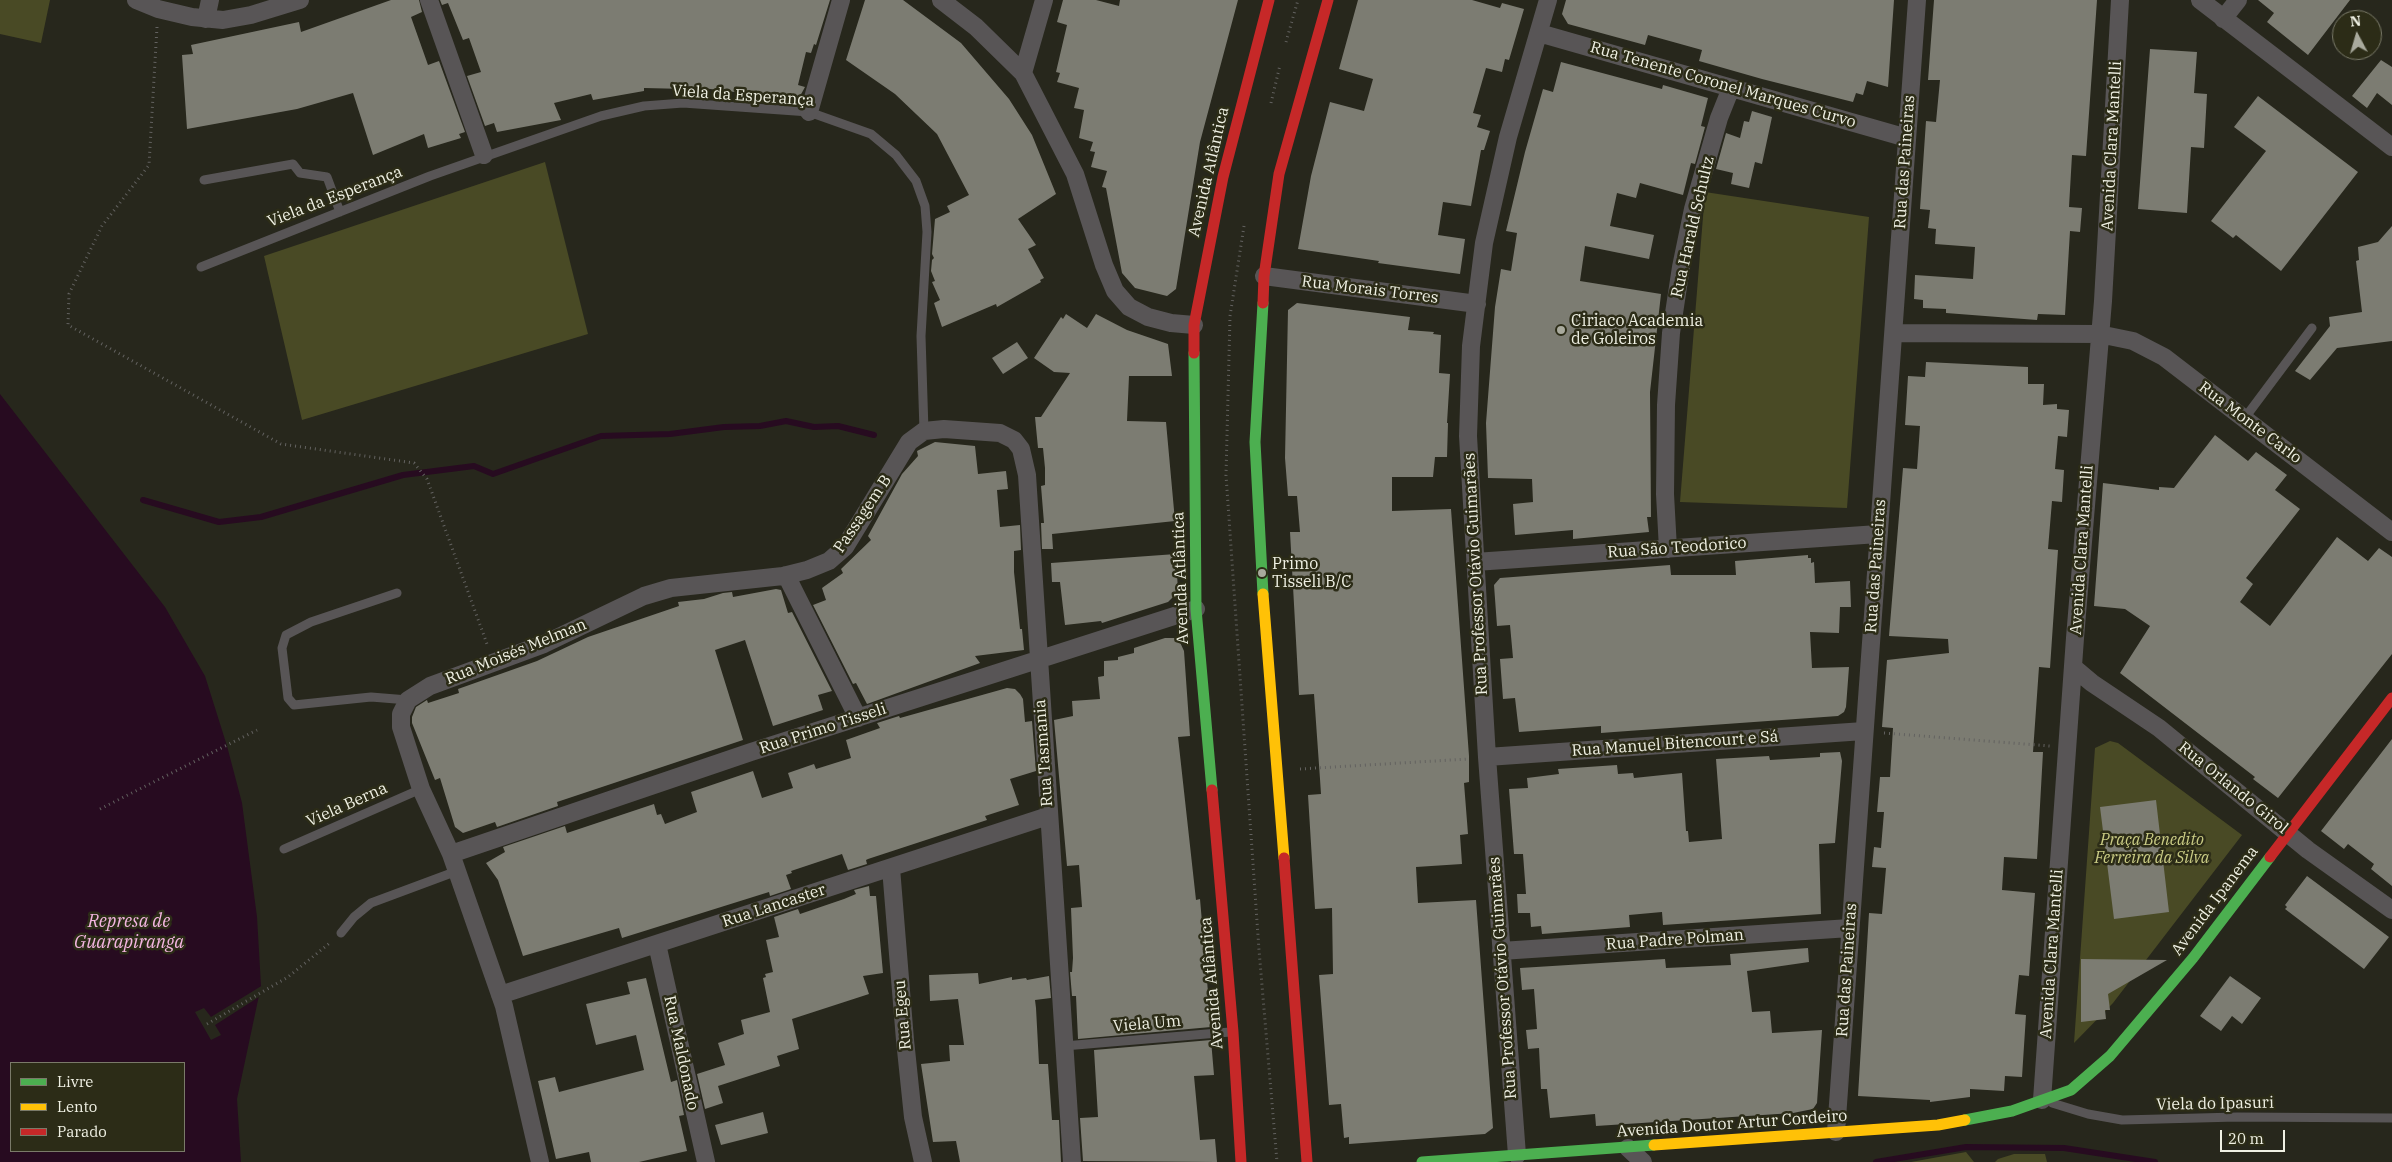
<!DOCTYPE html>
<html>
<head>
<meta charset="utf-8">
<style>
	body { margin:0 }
	#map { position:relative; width:2392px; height:1162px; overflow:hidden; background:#27271c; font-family:"IBM Plex Serif",serif }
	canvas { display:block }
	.legend { position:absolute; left:10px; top:1062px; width:175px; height:90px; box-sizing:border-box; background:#2c2c17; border:1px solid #7a7a69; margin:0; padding:6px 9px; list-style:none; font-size:15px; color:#eff0e3 }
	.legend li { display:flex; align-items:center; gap:10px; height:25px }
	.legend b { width:25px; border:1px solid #7a7a69 }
	.north { position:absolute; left:2332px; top:10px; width:50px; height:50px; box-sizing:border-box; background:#2c2c17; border:1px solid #7a7a69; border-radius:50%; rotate:354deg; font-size:14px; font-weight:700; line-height:20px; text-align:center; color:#eff0e3 }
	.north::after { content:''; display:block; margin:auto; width:18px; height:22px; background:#a9aa9d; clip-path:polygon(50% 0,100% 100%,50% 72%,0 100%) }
	.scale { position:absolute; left:2220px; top:1130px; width:65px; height:22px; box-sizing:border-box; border:2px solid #eff0e3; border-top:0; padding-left:6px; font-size:15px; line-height:18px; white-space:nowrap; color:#eff0e3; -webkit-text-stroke:4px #2c2c17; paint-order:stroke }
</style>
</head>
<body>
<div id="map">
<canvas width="2392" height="1162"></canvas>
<ul class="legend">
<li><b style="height:6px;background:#4caf50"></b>Livre</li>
<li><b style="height:6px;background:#ffc107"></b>Lento</li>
<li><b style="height:6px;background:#c62828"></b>Parado</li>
</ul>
<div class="north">N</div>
<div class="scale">20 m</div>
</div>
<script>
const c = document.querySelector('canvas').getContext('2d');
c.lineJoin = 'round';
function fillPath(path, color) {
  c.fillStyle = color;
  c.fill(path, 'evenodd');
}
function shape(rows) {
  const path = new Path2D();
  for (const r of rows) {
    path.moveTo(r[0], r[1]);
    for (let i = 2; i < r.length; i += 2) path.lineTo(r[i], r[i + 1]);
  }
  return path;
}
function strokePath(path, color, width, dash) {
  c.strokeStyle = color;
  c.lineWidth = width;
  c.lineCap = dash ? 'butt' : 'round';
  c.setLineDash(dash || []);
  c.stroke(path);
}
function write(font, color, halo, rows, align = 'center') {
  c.font = font + ' "IBM Plex Serif",serif';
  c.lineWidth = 5;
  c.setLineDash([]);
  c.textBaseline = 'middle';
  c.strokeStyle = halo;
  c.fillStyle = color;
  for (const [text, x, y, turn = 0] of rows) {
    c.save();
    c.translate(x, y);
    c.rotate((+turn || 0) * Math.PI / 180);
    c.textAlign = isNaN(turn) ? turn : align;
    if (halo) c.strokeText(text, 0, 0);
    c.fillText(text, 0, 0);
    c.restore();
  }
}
const green = shape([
	[0,0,50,0,41,43,0,34],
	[545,162,588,334,302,420,264,256],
	[1705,192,1869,217,1847,508,1680,502],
	[2110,741,2118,743,2242,835,2113,1003,2074,1043,2095,748],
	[1966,1152,1974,1162,1911,1162],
	[2014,1154,2045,1154,2047,1162,1995,1162,1998,1159]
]);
const water = shape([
	[0,394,165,607,205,676,227,746,242,803,257,917,261,986,237,1099,241,1162,0,1162],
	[11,1063,184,1063,184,1151,11,1151]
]);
const pier = shape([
	[263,985,262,995,215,1025,221,1035,211,1040,195,1012,204,1008,211,1017]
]);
const stream = shape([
	[143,500,219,522,261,517,403,475,474,466,493,474,601,436,670,434,724,427,760,426,786,421,814,427,838,426,874,435],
	[1876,1162,1966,1147,2064,1148,2155,1162]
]);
const building = shape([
	[391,0,419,0,422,12,411,17,428,65,439,61,465,132,459,134,461,138,428,148,424,134,373,155,353,93,297,109,187,129,182,55,193,54,191,45,299,22,301,32],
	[440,0,830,0,816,45,814,44,811,53,806,52,798,85,805,87,799,98,793,103,751,94,686,86,686,89,644,88,644,91,593,100,591,94,554,103,561,120,497,132,494,123,485,126,467,76,481,72,469,38,463,40,448,3,442,5],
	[865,0,903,0,961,43,1009,99,1032,135,1056,194,1018,219,1036,245,1028,249,1044,278,1040,280,1041,282,997,307,996,304,942,327,934,303,940,300,932,282,935,281,931,271,932,260,934,258,932,254,935,219,950,212,947,206,969,195,937,134,895,94,846,60],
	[1063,0,1096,0,1119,6,1120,0,1238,0,1200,142,1176,289,1167,296,1135,288,1122,273,1106,188,1102,187,1107,171,1091,167,1095,152,1090,151,1093,142,1079,138,1084,110,1074,108,1079,88,1057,82,1060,73,1056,72,1067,25,1057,22],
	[1358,0,1472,0,1500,8,1502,3,1524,9,1509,60,1505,59,1502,72,1486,68,1473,113,1481,115,1477,127,1490,131,1484,150,1481,150,1471,206,1443,202,1438,235,1465,239,1460,274,1378,263,1379,261,1298,249,1311,176,1330,102,1364,111,1373,79,1339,69],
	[1566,0,1894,0,1888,87,1867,81,1863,95,1856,93,1853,102,1762,79,1699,61,1702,50,1648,35,1645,45,1568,24,1562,14],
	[1934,0,2097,0,2086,156,2072,155,2069,207,2082,208,2080,232,2070,231,2065,315,2038,314,2037,320,1946,313,1946,309,1923,308,1923,300,1914,299,1915,275,1973,279,1975,247,1935,244,1936,229,1928,228,1930,210,1920,209,1926,121,1936,122,1940,80,1928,80],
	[2258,0,2350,0,2308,55,2267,22,2274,13],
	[2150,49,2197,52,2194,93,2207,94,2204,148,2191,147,2187,213,2138,209],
	[2381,60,2392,67,2392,105,2377,93,2367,108,2352,96],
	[1561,62,1662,89,1663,85,1708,98,1701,126,1705,127,1695,164,1691,163,1683,195,1640,183,1636,198,1617,193,1610,226,1654,235,1649,259,1585,246,1580,281,1661,294,1650,392,1651,517,1647,517,1649,532,1573,539,1573,530,1515,535,1513,504,1533,502,1532,479,1488,478,1486,423,1495,307,1501,269,1511,271,1517,233,1506,231,1525,152,1543,89,1553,92],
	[2258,96,2358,172,2281,271,2236,235,2233,238,2211,221,2266,151,2234,127],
	[1752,111,1772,117,1762,164,1755,162,1749,188,1731,184,1733,173,1716,169,1726,133,1740,138,1744,121,1749,122],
	[2392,226,2392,341,2337,348,2310,380,2295,371,2330,326,2329,317,2362,312,2356,261,2359,260,2358,247,2378,242],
	[1297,303,1410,317,1408,330,1434,332,1433,334,1441,335,1439,373,1450,374,1447,423,1448,423,1447,457,1435,457,1433,477,1392,477,1392,511,1451,509,1469,756,1469,782,1464,783,1468,834,1460,835,1462,864,1416,867,1418,903,1476,900,1493,1128,1485,1134,1349,1144,1349,1137,1344,1138,1341,1104,1329,1105,1319,975,1333,974,1332,908,1315,909,1308,795,1321,794,1320,779,1314,694,1299,695,1290,532,1300,532,1297,496,1288,496,1285,458,1288,310],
	[1066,314,1087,328,1096,314,1127,330,1168,344,1172,376,1129,376,1127,421,1166,422,1175,521,1052,534,1053,549,1042,549,1041,523,1044,523,1041,486,1045,485,1045,468,1043,448,1038,448,1035,417,1041,417,1070,373,1054,372,1034,358,1061,317,1063,319],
	[1017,342,1028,358,1003,374,992,358],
	[1926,362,2028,367,2028,384,2044,384,2043,405,2057,404,2057,409,2069,410,2067,437,2058,436,2055,469,2064,470,2062,502,2052,501,2048,549,2058,550,2050,668,2039,667,2033,752,2043,752,2037,859,2004,857,2002,890,2035,893,2029,976,2019,975,2015,1014,2026,1015,2022,1077,2005,1076,2004,1091,1970,1089,1970,1097,1930,1102,1930,1100,1858,1096,1869,913,1882,914,1886,868,1872,867,1874,847,1881,848,1884,812,1877,812,1880,777,1890,777,1893,728,1882,727,1887,660,1949,653,1948,639,1889,636,1903,468,1917,469,1920,426,1905,425,1908,376,1925,377],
	[2215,435,2248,461,2256,452,2287,475,2275,490,2300,509,2246,578,2253,584,2240,602,2270,626,2337,537,2368,561,2379,548,2392,557,2392,654,2278,798,2253,779,2255,777,2120,673,2150,626,2125,609,2094,606,2103,483,2159,490,2159,487,2174,488],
	[935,442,975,446,978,474,1006,471,1008,489,997,490,1000,527,1020,525,1021,550,1014,551,1014,572,1020,629,1022,629,1024,650,975,656,980,663,867,704,856,683,853,684,813,605,826,600,822,588,843,573,841,569,871,540,868,536,902,474,918,456,917,451],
	[1176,554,1178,592,1168,602,1102,623,1101,621,1065,625,1060,582,1052,582,1051,563],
	[1808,555,1808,558,1811,558,1811,563,1814,562,1815,583,1850,581,1851,607,1840,607,1839,633,1810,632,1812,668,1849,667,1846,707,1844,712,1838,716,1614,732,1601,733,1601,726,1519,732,1515,698,1503,699,1500,659,1513,658,1510,625,1497,626,1494,585,1500,578,1670,565,1671,575,1736,575,1735,561],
	[776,589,781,590,788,613,792,612,832,691,818,695,823,710,773,726,745,640,715,650,743,740,557,802,558,806,497,827,495,822,463,833,455,827,440,778,435,780,412,723,412,717,416,707,427,700,428,703,459,693,458,689,537,661,588,637,679,606,678,602,704,599,723,593,732,592,733,597],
	[1165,638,1178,638,1184,651,1190,736,1178,737,1196,900,1200,899,1211,1027,1078,1039,1076,996,1072,996,1070,972,1072,972,1073,958,1071,908,1082,907,1079,865,1067,866,1054,720,1073,716,1072,701,1100,699,1098,677,1104,676,1104,661,1118,660,1118,657,1134,653,1134,648],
	[1007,688,1015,689,1020,694,1023,699,1025,722,1032,721,1036,771,1010,779,1019,805,985,816,987,820,868,859,866,860,867,864,848,870,842,854,791,871,792,873,786,875,791,889,770,896,769,892,622,938,619,928,523,956,498,880,486,863,505,852,503,847,565,826,567,833,654,804,657,815,661,814,665,824,697,812,691,792,753,771,762,798,793,788,788,773,814,764,816,769,851,758,846,740,880,728,877,723,899,716,900,718],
	[2392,739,2392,886,2371,869,2374,864,2348,844,2344,849,2321,831],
	[1840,752,1842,761,1835,843,1819,844,1821,914,1663,925,1662,912,1629,915,1630,927,1542,934,1541,926,1531,927,1530,913,1518,913,1517,894,1526,894,1523,854,1514,854,1509,789,1528,788,1527,778,1559,774,1558,769,1617,765,1618,774,1633,773,1634,778,1682,773,1686,831,1688,831,1689,842,1722,839,1716,759,1769,756,1770,760,1820,757,1820,753],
	[2156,800,2169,912,2114,919,2100,807],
	[2307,876,2389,937,2364,969,2285,909,2287,907,2285,905],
	[869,886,870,896,876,896,883,973,863,976,869,994,792,1019,799,1049,777,1056,780,1066,718,1086,723,1103,705,1109,697,1074,725,1065,718,1043,744,1034,741,1020,770,1012,763,978,766,977,765,974,773,972,766,940,779,937,774,917,798,909,800,914,844,899,856,894,854,890],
	[1808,948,1809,962,1747,971,1752,1012,1770,1011,1772,1033,1822,1030,1817,1103,1813,1109,1793,1113,1596,1126,1595,1114,1550,1118,1547,1089,1541,1089,1539,1048,1528,1049,1526,1030,1537,1029,1534,989,1522,990,1520,968,1665,959,1666,968,1731,965,1730,954],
	[2081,959,2167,960,2108,994,2110,1010,2105,1010,2106,1019,2081,1022],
	[978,973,979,984,1012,977,1012,980,1026,978,1027,980,1049,976,1051,998,1035,1000,1036,1008,1039,1064,1048,1064,1052,1120,1059,1120,1061,1162,960,1162,956,1141,933,1142,921,1064,950,1061,949,1045,964,1045,958,999,930,1001,929,975],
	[2230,976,2261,998,2242,1024,2232,1016,2221,1031,2200,1016],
	[646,978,671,1082,677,1080,684,1115,679,1116,687,1151,639,1162,591,1162,589,1152,556,1159,538,1081,555,1077,559,1092,644,1070,636,1035,596,1045,586,1004,630,994,627,982],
	[1211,1040,1214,1075,1194,1076,1200,1140,1215,1139,1217,1162,1083,1161,1080,1118,1098,1117,1094,1050],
	[763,1112,768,1133,721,1145,715,1125]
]);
const path = shape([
	[157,27,149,165,102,226,69,294,68,325,281,444,414,463,427,479,487,644],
	[1286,42,1298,0],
	[1271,103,1280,65],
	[1244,226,1230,316,1226,475,1259,950,1277,1162],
	[1884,733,2050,746],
	[1300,769,1468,759],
	[100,809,257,730],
	[207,1024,288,977,331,942]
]);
const lane = shape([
	[204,180,293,164,300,173,327,177,340,212],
	[201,267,430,176,601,116,644,106,683,103,809,112,871,134,896,155,916,181,925,206,927,232,921,336,924,431],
	[2244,419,2312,328],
	[397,593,311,622,286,635,282,648,288,698,294,705,371,697,408,700],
	[284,849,421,789],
	[341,933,354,917,371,903,457,871],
	[1064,1046,1230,1032],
	[2052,1103,2088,1114,2122,1120,2237,1117,2392,1118]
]);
const street = shape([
	[136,0,158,9,192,17,223,20,251,15,300,0],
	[429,0,484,155],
	[941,0,976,27,1023,73,1075,174,1104,265,1115,291,1129,307,1148,317,1171,323,1194,325],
	[2200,0,2392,147],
	[206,19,210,0],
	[2223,19,2238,0],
	[1539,33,1907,138],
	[1023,73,1044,0],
	[809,112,841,0],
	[1264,276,1477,304],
	[1894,333,2099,334,2133,341,2164,357,2392,532],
	[1668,549,1665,494,1666,405,1671,333,1681,267,1693,209,1719,118,1731,88],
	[1475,562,1878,534],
	[786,575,858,718],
	[2073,667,2092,683,2159,728,2308,850,2392,910],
	[1487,757,1864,731],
	[451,854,751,752,1196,609],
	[891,868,905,1040,913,1117,923,1162],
	[657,944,706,1162],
	[1501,951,1850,928],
	[500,995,1048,816],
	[2042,1100,2075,638,2103,301,2120,0],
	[1836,1132,1917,0],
	[1628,1148,1643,1162],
	[1517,1155,1487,757,1468,436,1471,346,1484,243,1508,137,1548,0],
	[540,1162,504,1006,451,854,421,789,401,727,401,714,408,700,430,686,544,644,644,596,671,588,783,576,807,570,829,561,845,547,909,442,924,431,944,429,1000,433,1014,440,1021,449,1027,475,1072,1162]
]);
const fast = shape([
	[1263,303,1255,442,1263,594],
	[1194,353,1196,609,1212,790],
	[1965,1120,2012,1111,2071,1090,2110,1056,2193,958,2270,857],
	[1422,1162,1654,1145]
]);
const slow = shape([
	[1263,594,1284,858],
	[1654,1145,1938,1125,1965,1120]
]);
const jam = shape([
	[1263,303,1264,276,1279,174,1328,0],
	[1194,353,1194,325,1223,177,1269,0],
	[1212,790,1233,1032,1241,1162],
	[2270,857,2392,698],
	[1284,858,1307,1162]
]);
const markers = [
	[1561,330,5,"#a9aa9d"],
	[1262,573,5,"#a9aa9d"]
];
const streetNames = [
	["Rua Tenente Coronel Marques Curvo",1723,85,16],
	["Viela da Esperança",743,96,4],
	["Avenida Clara Mantelli",2112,146,-87],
	["Rua das Paineiras",1905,162,-86],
	["Avenida Atlântica",1209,172,-77],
	["Viela da Esperança",335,197,-21],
	["Rua Harald Schultz",1693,227,-77],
	["Rua Morais Torres",1370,290,7],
	["Rua Monte Carlo",2250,423,37],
	["Passagem B",863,514,-56],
	["Rua São Teodorico",1677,548,-4],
	["Avenida Clara Mantelli",2082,550,-86],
	["Rua das Paineiras",1876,566,-86],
	["Rua Professor Otávio Guimarães",1476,574,-93],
	["Avenida Atlântica",1181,578,-92],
	["Rua Moisés Melman",516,652,-22],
	["Rua Primo Tisseli",823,729,-18],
	["Rua Manuel Bitencourt e Sá",1675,744,-4],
	["Rua Tasmania",1044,753,-94],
	["Rua Orlando Girol",2233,788,39],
	["Viela Berna",347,805,-24],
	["Avenida Ipanema",2215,901,-53],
	["Rua Lancaster",774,906,-18],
	["Rua Padre Polman",1675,940,-4],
	["Avenida Clara Mantelli",2052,954,-86],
	["Rua das Paineiras",1847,970,-86],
	["Rua Professor Otávio Guimarães",1503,978,-94],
	["Avenida Atlântica",1212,983,-95],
	["Rua Egeu",903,1015,-95],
	["Viela Um",1147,1024,-5],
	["Rua Maldonado",681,1053,78],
	["Viela do Ipasuri",2215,1104,-1],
	["Avenida Doutor Artur Cordeiro",1732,1124,-4]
];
const poiNames = [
	["Ciriaco Academia",1571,321],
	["de Goleiros",1571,339],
	["Primo",1272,564],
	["Tisseli B/C",1272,582]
];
const parkNames = [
	["Praça Benedito",2152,840],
	["Ferreira da Silva",2152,858]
];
const waterNames = [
	["Represa de",129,922],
	["Guarapiranga",129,943]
];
fillPath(green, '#494a25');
fillPath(water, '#270b20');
fillPath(pier, '#27271c');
strokePath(stream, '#270b20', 6);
fillPath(building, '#7c7c72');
strokePath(path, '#636260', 3, [1, 4]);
strokePath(lane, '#585556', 9);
strokePath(street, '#585556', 18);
strokePath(fast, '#4caf50', 11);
strokePath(slow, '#ffc107', 11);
strokePath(jam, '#c62828', 11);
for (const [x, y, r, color] of markers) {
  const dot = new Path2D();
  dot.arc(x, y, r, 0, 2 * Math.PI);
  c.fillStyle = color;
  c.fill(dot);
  strokePath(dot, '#2c2c17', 2);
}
write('16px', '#eff0e3', '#2c2c17', streetNames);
write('16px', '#eff0e3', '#2c2c17', poiNames, 'left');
write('italic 16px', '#cacc85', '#2c2c17', parkNames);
write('italic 18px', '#f4b5e1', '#2c2c17', waterNames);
</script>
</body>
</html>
